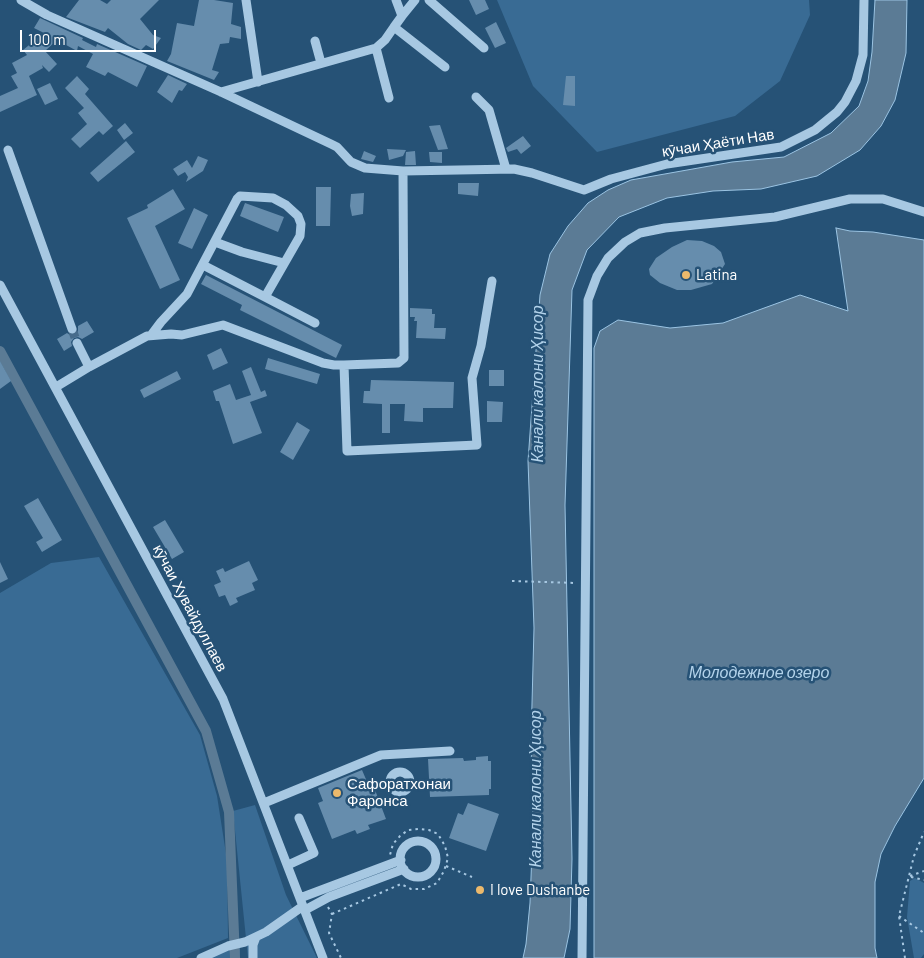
<!DOCTYPE html>
<html>
<head>
<meta charset="utf-8">
<style>
	body { margin:0 }
	#map { position:relative; width:924px; height:958px; overflow:hidden; background:#265276; font-family:Barlow,sans-serif }
	canvas { display:block }
	.scale { position:absolute; left:20px; top:30px; width:136px; height:22px; box-sizing:border-box; border:2px solid #fff; border-top:0; padding-left:6px; font-size:15px; line-height:18px; white-space:nowrap; color:#fff; -webkit-text-stroke:4px #265276; paint-order:stroke }
</style>
</head>
<body>
<div id="map">
<canvas width="924" height="958"></canvas>
<div class="scale">100 m</div>
</div>
<script>
const c = document.querySelector('canvas').getContext('2d');
c.lineJoin = 'round';
function fillPath(path, color) {
  c.fillStyle = color;
  c.fill(path, 'evenodd');
}
function shape(rows) {
  const path = new Path2D();
  for (const r of rows) {
    if (r.length === 3) {
      path.moveTo(r[0] + r[2], r[1]);
      path.arc(r[0], r[1], r[2], 0, 2 * Math.PI);
      continue;
    }
    path.moveTo(r[0], r[1]);
    for (let i = 2; i < r.length; i += 2) path.lineTo(r[i], r[i + 1]);
  }
  return path;
}
function strokePath(path, color, width, dash) {
  c.strokeStyle = color;
  c.lineWidth = width;
  c.lineCap = dash ? 'butt' : 'round';
  c.setLineDash(dash || []);
  c.stroke(path);
}
function write(font, color, halo, rows, align = 'center') {
  c.font = font + ' Barlow,sans-serif';
  c.lineWidth = 5;
  c.setLineDash([]);
  c.textBaseline = 'middle';
  c.strokeStyle = halo;
  c.fillStyle = color;
  for (const [text, x, y, turn = 0] of rows) {
    c.save();
    c.translate(x, y);
    c.rotate((+turn || 0) * Math.PI / 180);
    c.textAlign = isNaN(turn) ? turn : align;
    if (halo) c.strokeText(text, 0, 0);
    c.fillText(text, 0, 0);
    c.restore();
  }
}
const green = shape([
	[497,0,809,0,810,15,780,81,735,116,597,152,533,86],
	[99,557,200,735,217,796,227,860,228,938,177,958,0,958,0,593,51,563],
	[255,805,286,895,317,958,248,958,233,811],
	[915,878,924,883,924,954,921,958,914,958,907,917,910,881],
	[240,945,240,958,203,958]
]);
const water = shape([
	[875,0,907,0,906,53,895,100,881,126,860,150,817,176,761,189,713,191,667,198,619,217,587,250,572,290,565,505,572,859,570,929,564,958,523,958,526,944,530,903,533,826,531,741,534,628,528,461,540,295,550,254,568,226,588,203,608,190,631,180,732,162,784,157,831,133,859,106,868,81,872,52,875,0],
	[836,228,850,231,873,232,924,240,924,778,895,826,881,854,875,882,875,948,877,958,594,958,594,348,600,331,618,320,670,328,723,323,800,295,848,311,836,228]
]);
const canal = shape([
	[0,351,206,731,229,812,235,958]
]);
const building = shape([
	[79,0,100,0,107,4,111,0,159,0,140,19,153,35,161,38,153,49,146,45,141,50,128,44,108,28,105,32,66,17],
	[199,0,214,0,233,3,231,24,241,27,241,39,230,37,229,43,220,44,212,70,219,72,214,80,167,61,171,54,177,23,194,26],
	[469,0,485,0,489,9,476,15],
	[40,18,83,38,82,40,96,47,97,44,147,66,137,87,108,72,105,76,86,67,93,54,78,46,77,51,57,40,45,51,57,64,49,72,42,65,43,68,29,76,37,95,0,112,0,96,18,88,11,76,17,73,12,63,27,55,23,50,44,33,34,28],
	[496,22,506,43,495,48,485,28],
	[168,75,187,84,182,91,179,90,172,103,157,92],
	[77,76,89,89,85,94,113,126,103,135,99,131,80,148,71,139,87,124,78,113,84,108,65,88],
	[566,76,575,76,575,106,563,105],
	[50,83,58,99,45,105,37,89],
	[125,123,133,133,124,140,117,130],
	[440,125,448,149,438,150,429,126],
	[523,136,531,146,521,154,517,149,508,152,506,148],
	[126,141,135,152,98,182,90,173],
	[387,149,406,150,403,156,389,160],
	[364,151,376,156,373,162,361,159],
	[415,151,416,165,405,165,406,152],
	[429,152,442,152,442,163,430,162],
	[198,156,208,160,203,171,186,182,188,177,185,172,178,176,173,169,187,160,192,168],
	[458,183,479,183,478,196,458,194],
	[316,187,331,187,330,226,316,226],
	[173,189,185,209,155,226,180,280,160,289,127,218,148,208,147,205],
	[364,193,363,214,352,216,350,206,351,194],
	[245,203,284,217,278,232,240,216],
	[194,208,208,215,192,249,178,243],
	[687,240,702,241,714,246,721,252,725,264,712,284,691,290,677,290,660,283,650,275,649,269,656,258,672,247],
	[206,275,342,345,336,358,240,310,242,305,201,284],
	[410,308,432,309,432,314,435,314,434,328,446,328,445,339,416,338,417,321,414,321,415,317,410,317],
	[87,321,94,332,82,339,78,337,74,338,71,342,72,346,64,351,57,339,67,333,70,335,75,335,78,331,78,326],
	[221,348,228,363,213,370,207,355],
	[268,358,320,374,317,384,265,369],
	[0,361,11,381,0,389],
	[251,367,261,392,265,390,267,396,250,402,262,433,233,444,219,401,216,401,213,391,230,384,236,400,251,395,242,371],
	[489,370,504,370,504,386,489,386],
	[177,371,181,379,144,398,140,390],
	[371,380,454,382,453,408,423,408,423,422,404,421,405,404,390,404,390,433,382,433,382,404,363,403,364,391,370,391],
	[487,401,503,402,502,422,487,422],
	[297,422,310,430,293,460,280,452],
	[38,498,62,540,42,552,36,542,43,538,24,506],
	[165,520,184,552,172,559,153,527],
	[249,561,258,580,252,583,255,590,236,598,238,602,230,606,225,595,219,597,214,585,221,582,216,571,223,568,225,572],
	[0,562,8,579,0,583],
	[488,756,488,761,491,761,491,789,489,789,489,795,430,797,428,759,463,758,464,761,476,760,476,757],
	[362,770,368,784,372,782,386,819,368,825,370,829,357,834,355,830,332,839,318,803,323,801,318,788],
	[468,803,499,814,486,851,449,838,458,813,463,815]
]);
const minorTunnel = shape([
	[72,329,77,343]
]);
const path = shape([
	[512,581,576,583],
	[446,866,472,877],
	[910,876,924,871],
	[911,877,924,880],
	[328,907,332,914,329,933,341,958],
	[332,914,401,884,411,889,424,889,437,883,444,871,448,858,445,846,438,834,429,830,419,829,408,830,400,836,393,844,390,855],
	[899,916,924,933],
	[905,958,899,916,914,856,924,832]
]);
const minor = shape([
	[21,0,47,15,221,92,331,144,337,147,351,162,365,168,403,171,514,169,532,173,584,190,611,179,667,164,781,147,815,130,837,112,845,102,856,81,863,55,864,0],
	[246,0,258,82],
	[396,0,402,16,394,27,445,67],
	[429,0,484,48],
	[402,16,415,0],
	[315,41,321,63],
	[376,48,389,98],
	[221,92,376,48,385,40,394,27],
	[476,97,489,110,506,169],
	[8,150,72,329],
	[215,242,242,252,284,263],
	[0,285,223,699,323,958],
	[265,297,315,323],
	[152,334,161,322,187,294,237,199,240,196,273,198,286,205,298,216,301,224,300,236,265,297,203,265],
	[77,343,89,367],
	[344,365,398,363,404,358,403,171],
	[56,387,89,367,147,336,171,334,182,335,223,325,323,363,334,365,344,365,347,451,477,445,472,378,481,346,492,281],
	[400,782,10],
	[264,803,381,755,450,751],
	[418,859,18],
	[288,865,314,853,299,818],
	[300,898,401,860],
	[305,910,329,897,404,869],
	[201,958,228,946,245,942,266,932,303,906],
	[253,958,253,945,256,937],
	[582,958,588,300,597,276,608,258,625,242,640,233,665,228,775,217,850,199,883,199,924,212]
]);
const markers = [
	[686,275,5,"#ebb96c"],
	[337,793,5,"#ebb96c"],
	[480,890,5,"#ebb96c"]
];
const streetNames = [
	["кӯчаи Ҳаёти Нав",718,143,-9],
	["кӯчаи Хувайдуллаев",190,608,62]
];
const poiNames = [
	["Latina",696,275],
	["Сафоратхонаи",347,784],
	["Фаронса",347,801],
	["I love Dushanbe",490,890]
];
const waterNames = [
	["Канали калони Ҳисор",538,384,-90],
	["Молодежное озеро",759,673],
	["Канали калони Ҳисор",536,789,-90]
];
fillPath(green, '#396b94');
fillPath(water, '#5b7b95');
strokePath(water, '#9bc4e3', 1);
strokePath(canal, '#5b7b95', 10);
fillPath(building, '#668dad');
strokePath(minorTunnel, '#476c8b', 9, [9, 4.5]);
strokePath(path, '#a7c8e2', 2, [2.5, 4]);
strokePath(minor, '#a7c8e2', 9);
for (const [x, y, r, color] of markers) {
  const dot = new Path2D();
  dot.arc(x, y, r, 0, 2 * Math.PI);
  c.fillStyle = color;
  c.fill(dot);
  strokePath(dot, '#265276', 2);
}
write('15px', '#fff', '#265276', streetNames);
write('15px', '#fff', '#265276', poiNames, 'left');
write('italic 16px', '#b2d2ea', '#265276', waterNames);
</script>
</body>
</html>
